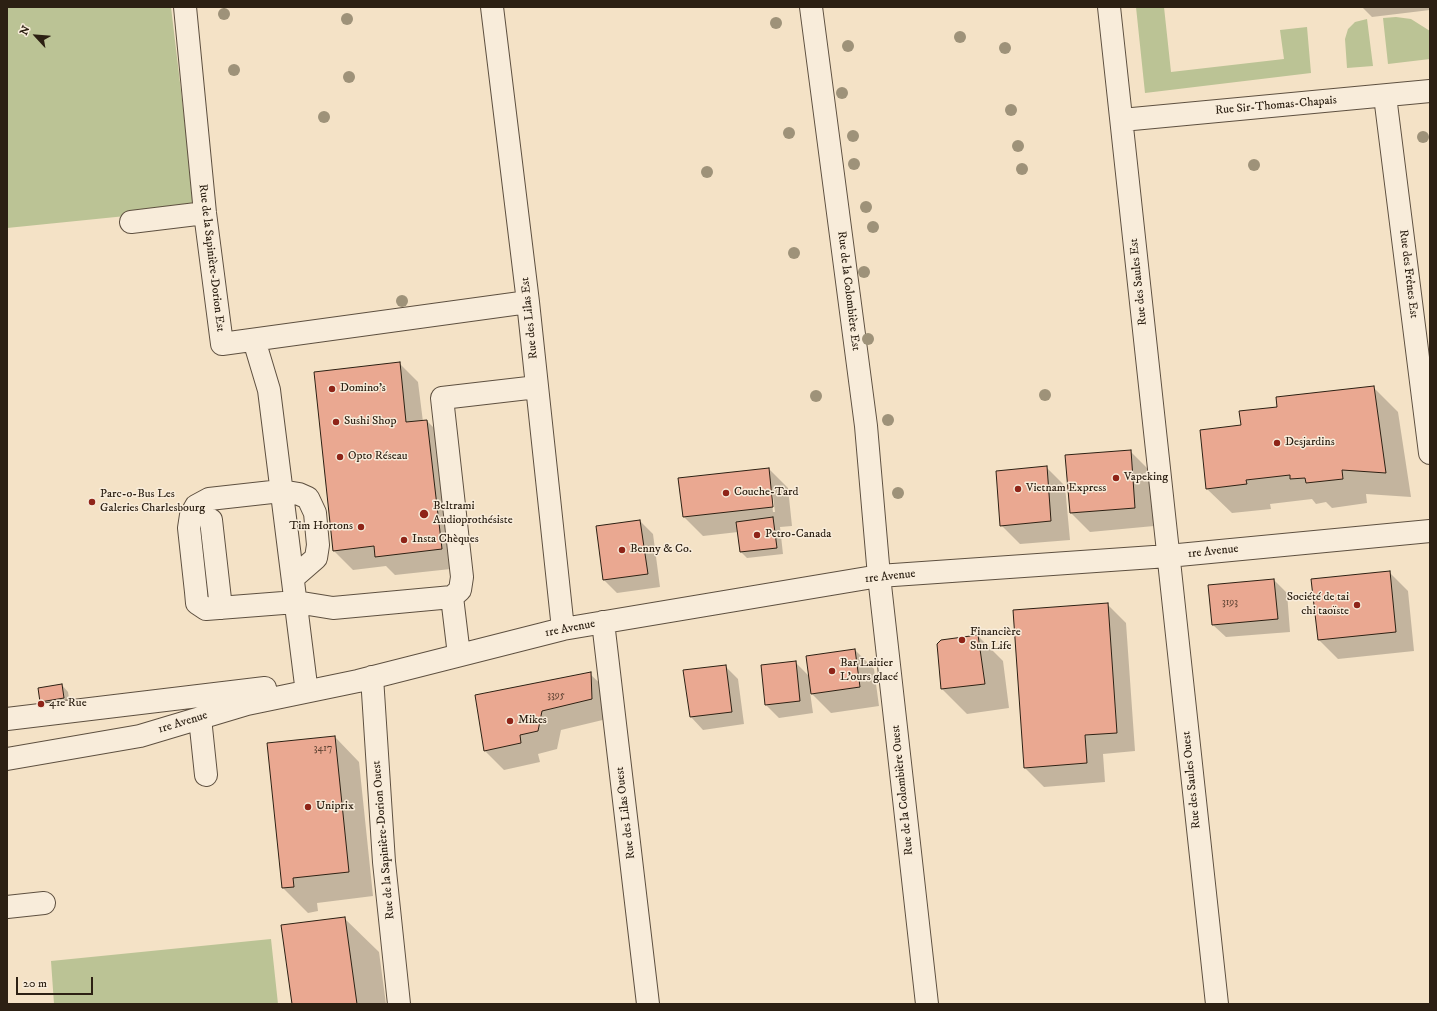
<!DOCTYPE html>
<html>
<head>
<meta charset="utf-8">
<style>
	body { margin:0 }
	#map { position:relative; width:1437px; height:1011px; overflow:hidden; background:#f4e2c6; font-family:"IM FELL DW Pica",serif }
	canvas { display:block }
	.frame { position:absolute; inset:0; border:8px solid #2c2013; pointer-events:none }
	.north { position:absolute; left:16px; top:16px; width:40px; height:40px; -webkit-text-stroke:3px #f8ecda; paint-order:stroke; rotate:296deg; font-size:11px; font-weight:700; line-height:16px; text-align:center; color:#2c2013 }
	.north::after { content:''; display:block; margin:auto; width:14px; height:18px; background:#2c2013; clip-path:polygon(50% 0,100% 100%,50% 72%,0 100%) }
	.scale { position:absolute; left:16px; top:977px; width:77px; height:18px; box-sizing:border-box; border:2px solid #2c2013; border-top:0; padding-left:5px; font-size:12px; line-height:14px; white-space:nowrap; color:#2c2013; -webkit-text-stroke:3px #f8ecda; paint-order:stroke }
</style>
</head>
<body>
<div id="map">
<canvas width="1437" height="1011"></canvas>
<div class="frame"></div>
<div class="north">N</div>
<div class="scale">20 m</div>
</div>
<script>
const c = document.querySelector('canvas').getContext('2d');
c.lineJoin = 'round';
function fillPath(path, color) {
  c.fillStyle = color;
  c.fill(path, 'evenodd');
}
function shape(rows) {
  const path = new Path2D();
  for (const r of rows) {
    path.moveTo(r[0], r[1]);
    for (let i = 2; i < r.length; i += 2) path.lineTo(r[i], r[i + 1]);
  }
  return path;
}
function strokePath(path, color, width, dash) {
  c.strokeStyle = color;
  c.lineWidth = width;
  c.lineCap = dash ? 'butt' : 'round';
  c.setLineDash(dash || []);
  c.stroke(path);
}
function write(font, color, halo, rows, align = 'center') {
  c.font = font + ' "IM FELL DW Pica",serif';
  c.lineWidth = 3;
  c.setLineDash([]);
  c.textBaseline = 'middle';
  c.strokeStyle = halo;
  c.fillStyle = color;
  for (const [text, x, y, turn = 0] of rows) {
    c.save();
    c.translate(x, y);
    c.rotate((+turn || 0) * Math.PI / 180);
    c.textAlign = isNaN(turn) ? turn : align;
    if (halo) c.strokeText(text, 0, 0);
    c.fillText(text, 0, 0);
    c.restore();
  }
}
const green = shape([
	[7,7,171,7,195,209,7,228],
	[1136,7,1164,7,1171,72,1284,59,1280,30,1307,27,1311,73,1145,93],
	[1396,17,1411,19,1430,31,1430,59,1388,64,1383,18],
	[1367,19,1373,66,1347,68,1345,39,1348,29,1355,22],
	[271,939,278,1004,54,1004,51,961]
]);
const shadow = shape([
	[1362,7,1430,7,1430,10,1372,17],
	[399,363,418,382,423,422,427,421,446,440,460,568,395,575,386,566,353,570,334,551],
	[1373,387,1398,412,1411,497,1366,494,1367,503,1332,508,1326,502,1316,504,1312,499,1270,504,1271,509,1232,513,1207,489,1242,426,1278,408],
	[1130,451,1149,470,1154,526,1090,532,1071,513],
	[1046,467,1065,486,1070,540,1020,544,1001,525],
	[769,469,788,488,792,526,780,527,783,554,747,558,741,552,738,532,703,536,684,517],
	[770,488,772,488,775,512,773,512],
	[640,521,653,534,660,587,617,593,604,580,598,527],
	[1389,572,1408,591,1414,651,1338,659,1319,640],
	[1274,580,1287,593,1290,632,1226,637,1213,625],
	[1107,604,1126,623,1135,751,1103,754,1105,782,1044,787,1025,768],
	[978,636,1003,661,1009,708,967,714,942,689],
	[855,650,874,669,879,706,831,713,810,692,813,713,779,718,766,705,795,662,809,676],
	[725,666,738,679,744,724,703,730,691,717,684,671],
	[590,674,609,692,611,718,561,730,557,749,538,754,540,762,504,770,485,751],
	[62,685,68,692,70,704,47,708,41,701],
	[335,737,359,762,373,896,317,903,318,911,308,913,283,888],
	[344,918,379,952,386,1004,293,1004]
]);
const building = shape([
	[400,362,406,422,427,420,442,549,375,557,374,546,333,551,314,372,400,362],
	[1374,386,1386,473,1342,470,1343,479,1306,483,1305,478,1290,479,1290,475,1246,480,1247,484,1206,489,1200,430,1241,425,1239,411,1277,407,1276,397,1374,386],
	[1131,450,1135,508,1070,513,1065,455,1131,450],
	[1047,466,1051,521,1000,526,996,471,1047,466],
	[769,468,773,507,683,517,678,478,769,468],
	[773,517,777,548,740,552,736,522,773,517],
	[640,520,648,574,603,580,596,526,640,520],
	[1390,571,1396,632,1318,640,1311,579,1390,571],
	[1274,579,1278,619,1212,625,1208,585,1274,579],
	[1108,603,1117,733,1085,735,1087,763,1024,768,1013,610,1108,603],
	[978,635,985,684,941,689,937,644,941,640,978,635],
	[855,649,860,687,811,694,806,656,855,649],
	[796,661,800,701,765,705,761,665,796,661],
	[726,665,732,712,690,717,683,670,726,665],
	[591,672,592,699,542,711,538,731,520,735,521,743,484,751,475,695,591,672],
	[62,684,64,698,40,702,38,688,62,684],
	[335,736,349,872,293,878,294,887,282,888,267,743,335,736],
	[345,917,357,1004,292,1004,281,925,345,917]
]);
const minor = shape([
	[185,7,205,213,222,344,528,302],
	[492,7,528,302,563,629],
	[811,7,866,426,879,576,927,1004],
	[1109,7,1217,1004],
	[1385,96,1430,453],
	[1122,120,1430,91],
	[131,222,205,213],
	[254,340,269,390,306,685],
	[211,520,221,608],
	[293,578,316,558,318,545,315,513,308,498,299,494,281,491,209,499,196,506,191,515,189,528,196,592,197,603,206,609,296,602,333,608,452,597,459,655],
	[452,597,460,590,462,577,442,398,537,387],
	[603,622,648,1004],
	[372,677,384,862,399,1004],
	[200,718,206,775],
	[7,719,265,688],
	[7,759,140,736,247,704,358,681,563,629,879,576,1168,556,1430,531],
	[7,907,44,903]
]);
const trees = [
	[224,14],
	[347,19],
	[776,23],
	[960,37],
	[848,46],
	[1005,48],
	[234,70],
	[349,77],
	[842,93],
	[1011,110],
	[324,117],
	[789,133],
	[853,136],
	[1423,137],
	[1018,146],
	[854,164],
	[1254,165],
	[1022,169],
	[707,172],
	[866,207],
	[873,227],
	[794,253],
	[864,272],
	[402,301],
	[868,339],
	[1045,395],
	[816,396],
	[888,420],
	[898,493]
];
const markers = [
	[332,389,4,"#8f2418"],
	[336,422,4,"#8f2418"],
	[1277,443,4,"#8f2418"],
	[340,457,4,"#8f2418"],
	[1116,478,4,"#8f2418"],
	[1018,489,4,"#8f2418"],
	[726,493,4,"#8f2418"],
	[92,502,4,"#8f2418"],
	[424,514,5,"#8f2418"],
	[361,527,4,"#8f2418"],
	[757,535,4,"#8f2418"],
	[404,540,4,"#8f2418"],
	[622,550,4,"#8f2418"],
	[1357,605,4,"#8f2418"],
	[962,640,4,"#8f2418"],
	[832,671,4,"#8f2418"],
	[41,704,4,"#8f2418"],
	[510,721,4,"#8f2418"],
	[308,807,4,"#8f2418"]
];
const numberNames = [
	["3193",1230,603],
	["3395",556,696],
	["3417",323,749]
];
const streetNames = [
	["Rue Sir-Thomas-Chapais",1276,106,-5],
	["Rue de la Sapinière-Dorion Est",211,258,83],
	["Rue des Frênes Est",1408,274,83],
	["Rue des Saules Est",1139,282,-96],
	["Rue de la Colombière Est",848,291,83],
	["Rue des Lilas Est",530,318,-96],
	["1re Avenue",1213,552,-6],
	["1re Avenue",890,577,-6],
	["1re Avenue",570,629,-11],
	["1re Avenue",183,723,-17],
	["Rue des Saules Ouest",1192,780,-96],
	["Rue de la Colombière Ouest",903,790,-96],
	["Rue des Lilas Ouest",626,813,-97],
	["Rue de la Sapinière-Dorion Ouest",384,840,-95]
];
const poiNames = [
	["Domino's",340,389],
	["Sushi Shop",344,422],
	["Desjardins",1285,443],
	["Opto Réseau",348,457],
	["Vapeking",1124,478],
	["Vietnam Express",1026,489],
	["Couche-Tard",734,493],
	["Parc-o-Bus Les",100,495],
	["Galeries Charlesbourg",100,509],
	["Beltrami",433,507],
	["Audioprothésiste",433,521],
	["Tim Hortons",353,527,"right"],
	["Petro-Canada",765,535],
	["Insta Chèques",412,540],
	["Benny & Co.",630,550],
	["Société de tai",1349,598,"right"],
	["chi taoïste",1349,612,"right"],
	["Financière",970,633],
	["Sun Life",970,647],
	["Bar Laitier",840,664],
	["L'ours glacé",840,678],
	["41e Rue",49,704],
	["Mikes",518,721],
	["Uniprix",316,807]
];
fillPath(green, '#bbc395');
fillPath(shadow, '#0003');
fillPath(building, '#eaa891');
strokePath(building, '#2c2013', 1);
strokePath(minor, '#5e5040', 24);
strokePath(minor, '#f8ecda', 22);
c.fillStyle = '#9e9279';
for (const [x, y] of trees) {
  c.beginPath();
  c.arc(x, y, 6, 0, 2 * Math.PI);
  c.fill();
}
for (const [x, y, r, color] of markers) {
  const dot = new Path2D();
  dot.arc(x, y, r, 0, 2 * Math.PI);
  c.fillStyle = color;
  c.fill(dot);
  strokePath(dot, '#f8ecda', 1.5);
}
write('10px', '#5c4232', null, numberNames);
write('12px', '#2c2013', '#f8ecda', streetNames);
write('12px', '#2c2013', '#f8ecda', poiNames, 'left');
</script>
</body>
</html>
